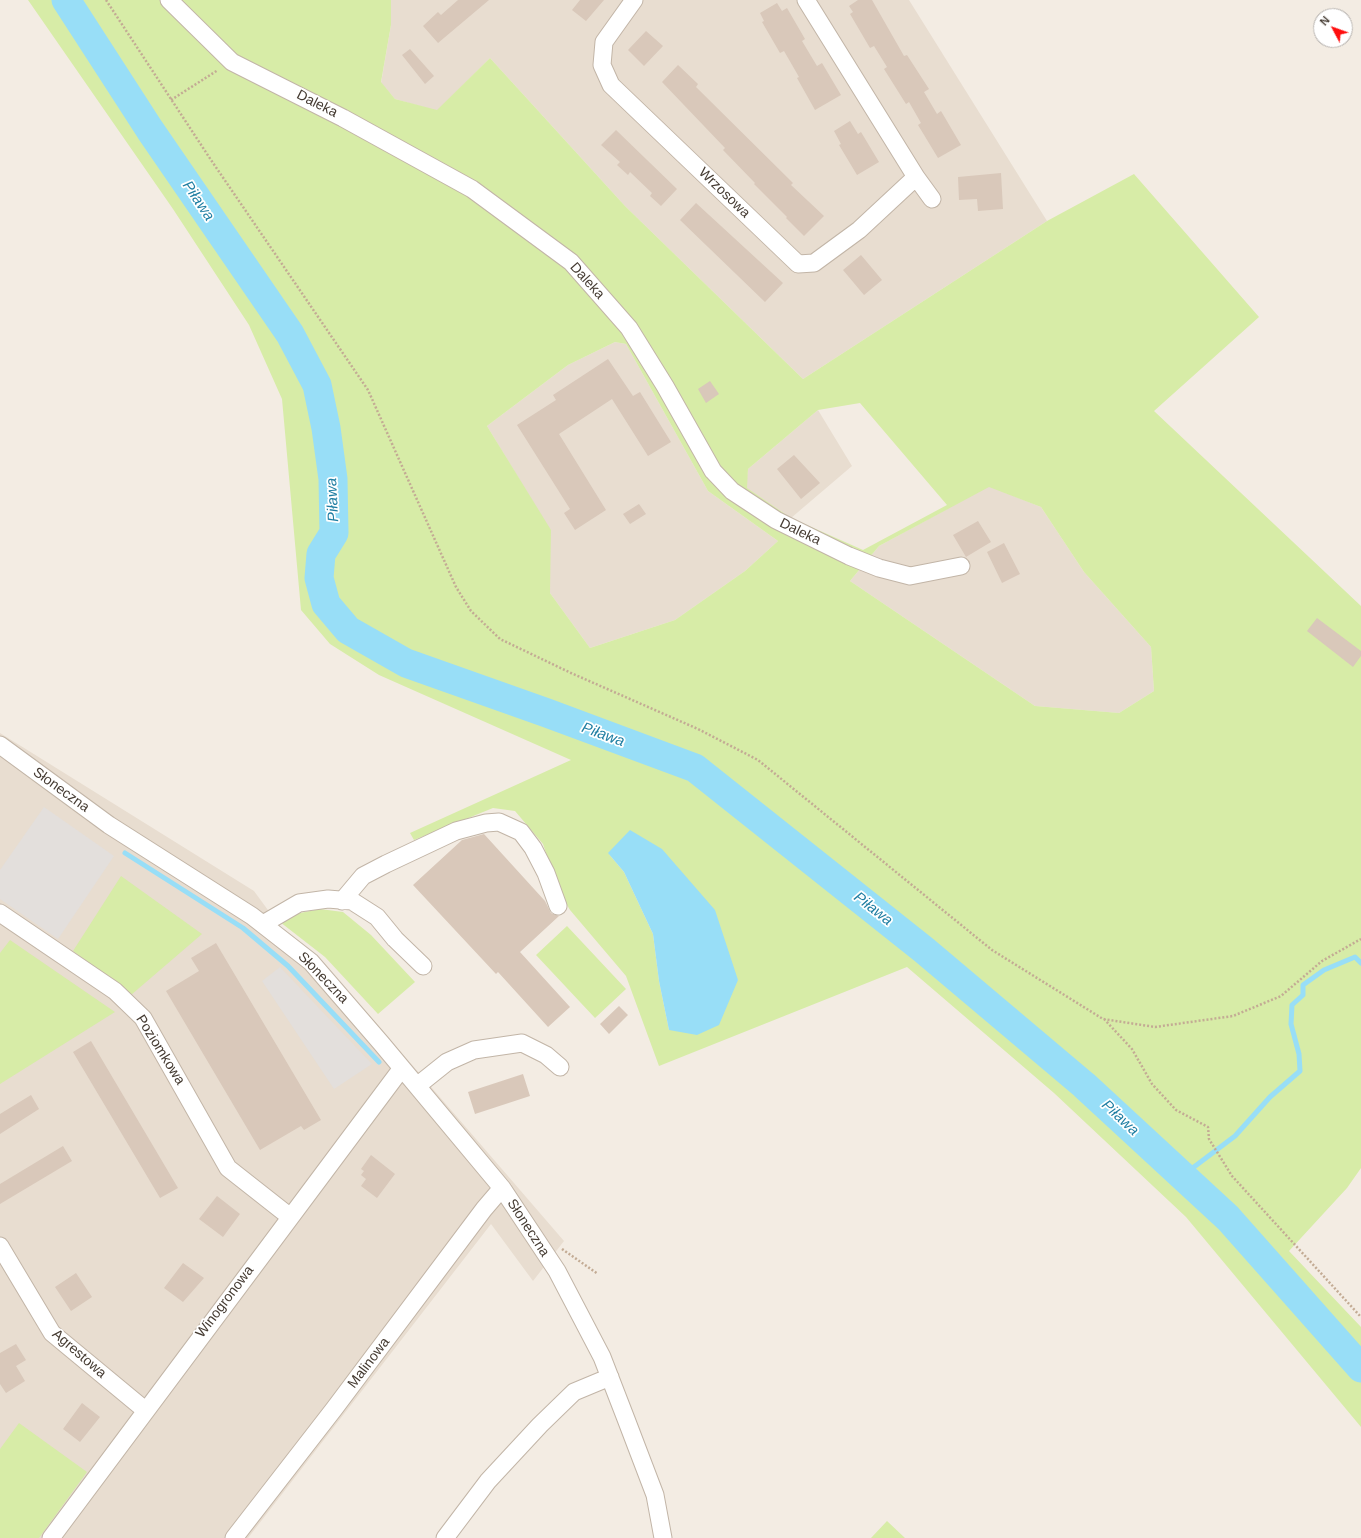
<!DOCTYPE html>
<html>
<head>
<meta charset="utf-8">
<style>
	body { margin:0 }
	#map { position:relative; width:1361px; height:1538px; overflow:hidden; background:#f3ece3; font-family:Helvetica,sans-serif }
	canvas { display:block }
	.north { position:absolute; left:1313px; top:8px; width:40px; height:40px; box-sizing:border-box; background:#fff; border:1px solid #b5b1ad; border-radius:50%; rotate:311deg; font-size:11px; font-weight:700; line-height:16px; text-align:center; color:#453b32 }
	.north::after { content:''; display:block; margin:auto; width:14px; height:18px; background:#ff0e0e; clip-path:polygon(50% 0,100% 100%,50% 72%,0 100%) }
</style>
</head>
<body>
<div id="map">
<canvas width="1361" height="1538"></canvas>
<div class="north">N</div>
</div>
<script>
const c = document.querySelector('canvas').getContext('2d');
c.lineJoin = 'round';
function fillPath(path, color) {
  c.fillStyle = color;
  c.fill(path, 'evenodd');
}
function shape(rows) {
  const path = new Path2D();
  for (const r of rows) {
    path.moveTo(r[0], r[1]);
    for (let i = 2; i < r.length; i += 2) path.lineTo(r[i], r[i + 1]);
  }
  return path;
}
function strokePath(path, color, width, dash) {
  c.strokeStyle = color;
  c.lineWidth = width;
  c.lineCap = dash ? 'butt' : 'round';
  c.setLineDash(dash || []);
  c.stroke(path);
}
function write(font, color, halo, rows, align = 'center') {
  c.font = font + ' Helvetica,sans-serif';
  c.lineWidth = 3.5;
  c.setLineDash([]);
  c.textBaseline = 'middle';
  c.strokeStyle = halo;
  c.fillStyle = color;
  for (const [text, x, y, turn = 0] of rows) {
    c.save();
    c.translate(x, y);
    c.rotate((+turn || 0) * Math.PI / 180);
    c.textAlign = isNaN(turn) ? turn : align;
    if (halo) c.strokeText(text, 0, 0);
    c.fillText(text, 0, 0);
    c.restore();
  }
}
const residential = shape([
	[391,0,909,0,1047,221,803,379,625,206,490,58,437,111,395,99,381,83,391,25],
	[615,342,626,344,708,491,778,541,745,571,675,620,590,648,550,593,550,530,487,426,568,365],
	[818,410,852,466,791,518,746,488,748,469],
	[989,486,1041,507,1084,572,1151,647,1154,691,1119,713,1035,706,850,581,879,546],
	[0,733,254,891,287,936,369,1015,564,1241,533,1281,491,1224,248,1538,0,1538]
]);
const green = shape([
	[28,0,391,0,391,25,381,82,395,99,437,110,490,58,625,206,803,379,1047,221,1134,174,1259,317,1154,411,1361,606,1361,1168,1347,1188,1289,1251,1361,1327,1361,1427,1186,1217,1054,1093,907,967,659,1066,626,976,570,910,558,890,543,844,515,811,493,808,414,840,410,833,571,760,379,675,330,644,301,610,282,399,249,325,173,209],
	[615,342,626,344,708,491,778,541,745,571,675,620,590,648,550,593,551,530,487,426,568,365],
	[860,403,947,505,863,550,791,518,747,488,748,469,818,410],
	[989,487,1041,507,1084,572,1151,647,1154,691,1119,713,1035,706,850,581,879,546],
	[608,853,738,980,669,1030,659,981,653,934,624,872],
	[121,876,202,934,131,995,73,951],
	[320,909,343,912,371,935,415,982,378,1014,325,957,280,922,290,915],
	[567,926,626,989,595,1018,536,955],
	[10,940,115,1012,0,1084,0,953],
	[19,1423,87,1472,39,1538,0,1538,0,1449],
	[887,1521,905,1538,871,1538]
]);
const parking = shape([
	[44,807,114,856,58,939,0,899,0,870],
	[280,967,372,1064,334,1089,262,981]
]);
const water = shape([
	[630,830,662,849,715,910,738,980,719,1025,697,1035,669,1030,659,981,653,934,624,872,608,853]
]);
const stream = shape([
	[125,853,243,928,288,966,379,1062],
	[1182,1176,1235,1136,1270,1097,1300,1071,1299,1054,1291,1024,1292,1005,1303,995,1303,985,1324,970,1355,957,1361,963]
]);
const river = shape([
	[66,0,150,130,290,334,317,385,326,428,333,479,334,533,321,554,319,578,326,604,348,630,406,663,547,713,695,768,924,950,1084,1085,1228,1218,1361,1368]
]);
const building = shape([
	[458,0,489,0,438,43,423,26,438,12,441,15],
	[580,0,604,0,586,21,572,10],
	[858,0,872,0,904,56,907,55,929,89,924,92,937,114,941,111,961,145,938,158,918,125,921,123,909,102,906,104,884,69,887,67,874,46,870,48,850,14,853,12,849,6],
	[777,3,782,11,787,8,805,39,802,41,817,66,822,63,841,95,815,110,797,78,799,77,784,51,780,53,762,22,764,21,760,13],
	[646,31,663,46,644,66,628,50],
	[410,49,434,76,425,84,402,55],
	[678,65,698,84,696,87,793,183,791,185,824,216,804,236,786,218,787,217,754,184,755,183,723,150,725,148,662,82],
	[850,121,858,134,861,132,879,162,857,175,839,145,841,144,834,131],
	[616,130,677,189,661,206,650,196,652,193,630,172,628,175,617,165,620,162,601,145],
	[1001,173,1003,209,978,211,977,199,959,200,958,177],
	[696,203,783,283,765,302,680,220],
	[861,255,882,280,864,295,843,270],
	[608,359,633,396,640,392,671,442,648,456,612,399,559,434,606,510,575,530,564,513,570,509,517,425,556,400,553,395],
	[710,381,719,394,706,403,698,389],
	[794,455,820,483,801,499,777,469],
	[639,504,646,514,630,524,623,514],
	[978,521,991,542,966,557,953,535],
	[1004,543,1020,574,1002,583,987,552],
	[1317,618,1361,651,1361,656,1353,667,1307,631],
	[484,834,545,901,551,913,559,916,520,952,570,1007,548,1027,498,972,496,974,413,885,462,840],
	[216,943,321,1120,304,1130,301,1126,260,1150,166,991,199,971,191,958],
	[619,1006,628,1015,609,1034,600,1024],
	[91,1041,178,1188,160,1198,73,1052],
	[523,1074,530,1096,475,1114,468,1092],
	[31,1095,39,1109,0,1134,0,1114],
	[63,1146,72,1161,0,1204,0,1184],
	[371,1155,395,1174,377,1198,361,1186,366,1179,361,1175,364,1171,361,1169],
	[217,1196,240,1214,223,1237,199,1219],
	[183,1263,204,1278,183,1302,164,1288],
	[76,1273,92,1297,71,1311,55,1287],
	[16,1344,26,1360,16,1366,25,1381,6,1393,0,1384,0,1353],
	[82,1403,100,1417,80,1442,63,1429]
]);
const path = shape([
	[106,0,211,160,368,390,456,587,471,611,500,639,571,673,698,729,758,760,992,950,1103,1019,1155,1027,1233,1016,1281,996,1322,961,1361,939],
	[171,100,218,70],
	[1104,1019,1132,1049,1152,1084,1176,1110,1208,1127,1209,1139,1232,1176,1361,1317],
	[562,1249,598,1274]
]);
const minor = shape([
	[169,0,232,62,343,118,472,189,571,262,629,328,665,386,713,471,732,491,776,520,849,556,879,568,910,576,961,566],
	[634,0,604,42,602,65,611,85,798,264,814,263,859,230,916,177],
	[806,0,916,177,932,199],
	[0,745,109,825,252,916,311,962,381,1043,502,1188,557,1271,602,1357,626,1419,655,1495,663,1538],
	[342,901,363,876,386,864,456,831,486,823,499,822,521,832,533,848,546,873,558,906],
	[0,913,115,991,143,1018,228,1168,289,1216],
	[263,924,299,903,328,899,352,901,377,917,395,939,423,966],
	[417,1086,447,1062,474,1050,522,1043,546,1055,560,1067],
	[0,1246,52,1333,145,1410],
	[51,1538,402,1068],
	[234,1538,334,1409,484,1209,502,1188],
	[445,1538,488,1481,540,1425,574,1392,610,1377]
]);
const streetNames = [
	["Daleka",317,104,27],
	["Wrzosowa",724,193,44],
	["Daleka",587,281,48],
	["Daleka",800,532,26],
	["Słoneczna",61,790,36],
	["Słoneczna",323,978,46],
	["Poziomkowa",160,1050,58],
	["Słoneczna",528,1228,57],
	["Winogronowa",225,1302,-53],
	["Agrestowa",79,1354,41],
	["Malinowa",369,1363,-53]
];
const waterNames = [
	["Piława",198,201,56],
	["Piława",333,500,-93],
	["Piława",603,735,20],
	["Piława",873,909,38],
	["Piława",1120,1118,43]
];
fillPath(residential, '#e8ddd0');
fillPath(green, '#d7eca7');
fillPath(parking, '#e3dfdc');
fillPath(water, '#98def7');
strokePath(stream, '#98def7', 5);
strokePath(river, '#98def7', 29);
fillPath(building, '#d9c8ba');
strokePath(minor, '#c2b5a7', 19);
strokePath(path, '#c3ab94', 2.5, [2, 2]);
strokePath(minor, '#fff', 17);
write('14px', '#453b32', '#fff', streetNames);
write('italic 15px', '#1f7ea2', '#fff', waterNames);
</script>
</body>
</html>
